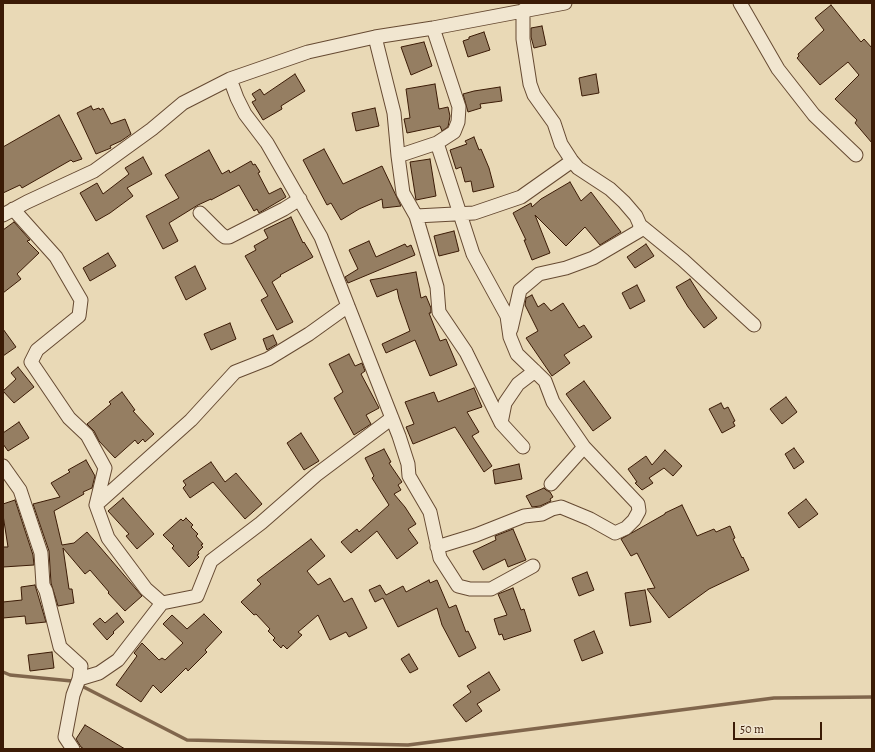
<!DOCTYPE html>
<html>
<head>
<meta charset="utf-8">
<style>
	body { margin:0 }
	#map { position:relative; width:875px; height:752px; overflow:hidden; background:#e9d9b6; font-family:Alegreya,serif }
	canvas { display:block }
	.frame { position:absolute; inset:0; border:4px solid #3b1b06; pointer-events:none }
	.scale { position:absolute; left:733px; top:722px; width:89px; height:18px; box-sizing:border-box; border:2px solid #3b1b06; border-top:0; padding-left:5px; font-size:12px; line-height:14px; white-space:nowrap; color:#3b1b06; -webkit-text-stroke:3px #f1e6d0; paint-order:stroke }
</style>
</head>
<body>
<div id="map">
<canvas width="875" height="752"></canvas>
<div class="frame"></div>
<div class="scale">50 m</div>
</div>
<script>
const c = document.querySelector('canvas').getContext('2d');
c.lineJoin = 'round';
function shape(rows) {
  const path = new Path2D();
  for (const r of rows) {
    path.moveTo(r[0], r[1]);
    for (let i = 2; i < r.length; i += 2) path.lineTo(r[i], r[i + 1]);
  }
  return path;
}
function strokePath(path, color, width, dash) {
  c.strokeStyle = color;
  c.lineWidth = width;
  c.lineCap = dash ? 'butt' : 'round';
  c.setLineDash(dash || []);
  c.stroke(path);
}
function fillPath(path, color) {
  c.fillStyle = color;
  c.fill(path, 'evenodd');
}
const stream = shape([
	[3,672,10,675,72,681,187,740,408,745,774,698,872,697]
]);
const building = shape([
	[831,5,861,42,864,39,872,48,872,143,855,123,857,120,835,99,859,75,848,62,820,85,797,58,799,56,798,54,824,30,815,18,831,5],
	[542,26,546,45,534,48,531,37,531,28,542,26],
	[484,32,490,50,468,57,463,41,469,39,469,37,484,32],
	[424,42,432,66,411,75,401,47,424,42],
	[295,74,305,91,281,106,282,109,263,120,252,102,256,100,252,94,260,89,264,95,295,74],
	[596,74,599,93,582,96,579,78,596,74],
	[435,84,439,109,448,107,450,116,448,127,442,131,440,126,407,133,404,119,410,118,406,89,435,84],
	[500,87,502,101,480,104,481,108,468,112,463,94,474,91,500,87],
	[91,106,93,110,99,108,100,110,103,108,111,124,125,119,131,134,121,141,110,146,111,148,96,154,77,113,91,106],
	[375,108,379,126,356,131,352,113,375,108],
	[59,115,82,159,73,162,71,160,22,188,20,185,3,193,3,147,59,115],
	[474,137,479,150,481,149,489,168,494,187,473,192,471,181,465,182,461,167,456,169,450,150,467,144,465,141,474,137],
	[324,149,343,184,382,166,401,206,383,208,382,199,359,209,341,220,331,203,327,205,303,160,324,149],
	[209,150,222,174,229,170,230,173,251,161,253,165,255,164,260,172,258,173,269,194,281,188,286,197,259,213,257,209,254,211,239,185,211,200,211,199,198,205,169,223,178,241,163,249,146,216,179,198,165,175,209,150],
	[143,157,152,174,127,188,133,196,110,213,96,221,80,193,97,183,103,194,129,174,125,168,143,157],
	[430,159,436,196,416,200,410,162,430,159],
	[570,182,581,201,591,192,621,232,600,245,585,227,566,246,535,215,550,253,532,260,524,240,526,240,513,213,531,203,532,207,541,199,570,182],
	[291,217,303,243,304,242,313,257,280,275,281,276,272,282,293,322,277,330,261,300,268,296,245,256,256,250,254,246,268,238,264,230,291,217],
	[14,222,30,240,27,241,39,253,17,274,21,279,3,293,3,230,14,222],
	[454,231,459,251,439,256,434,236,454,231],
	[369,241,376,257,405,244,407,247,411,245,415,255,348,283,345,277,358,269,349,250,369,241],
	[646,244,654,256,635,268,627,257,646,244],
	[108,253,116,266,90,281,83,268,108,253],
	[195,266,206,289,186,300,175,277,195,266],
	[416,272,421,298,426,296,431,308,431,313,429,313,440,341,446,339,457,365,430,376,415,340,386,353,382,344,410,331,399,299,397,289,377,297,370,280,416,272],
	[690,279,702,298,717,318,704,328,688,307,676,287,690,279],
	[637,285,645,301,630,309,622,293,637,285],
	[532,295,538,307,544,303,551,311,563,303,579,328,584,325,592,337,564,355,570,363,552,376,526,338,538,331,525,305,526,298,532,295],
	[230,323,236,339,211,350,204,334,230,323],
	[3,329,16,347,3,356,3,329],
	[273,335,277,344,267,350,263,339,273,335],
	[349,354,355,366,362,363,365,371,361,374,379,408,366,415,371,424,354,435,334,398,343,392,329,364,349,354],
	[18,367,34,387,14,403,3,391,16,379,11,373,18,367],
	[584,381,611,418,593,431,566,394,584,381],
	[474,388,482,407,467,412,479,432,472,436,492,466,484,472,455,427,413,444,406,427,414,424,405,402,434,392,438,402,474,388],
	[122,392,135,410,133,411,154,434,145,442,143,439,138,444,135,440,115,458,99,441,94,431,87,424,111,404,109,402,122,392],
	[786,397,797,412,782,424,770,409,786,397],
	[721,403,724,409,728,407,735,421,733,422,735,426,722,433,709,409,721,403],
	[19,422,29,438,8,451,3,444,3,433,19,422],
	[301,433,319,461,304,470,287,443,301,433],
	[794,448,804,462,794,469,785,454,794,448],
	[384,449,391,462,389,463,402,482,398,485,401,490,394,494,405,507,416,524,408,529,418,543,397,559,377,531,351,553,341,542,357,529,359,532,389,505,372,478,374,476,365,458,384,449],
	[665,450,682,466,673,476,664,468,649,478,653,483,642,490,635,483,637,482,628,469,646,456,652,465,665,450],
	[86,460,95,476,92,488,83,492,84,494,54,511,62,545,74,543,87,532,142,596,125,611,108,593,109,592,90,570,85,574,63,548,69,589,72,589,74,603,58,606,51,583,49,551,33,504,60,497,51,483,70,472,68,470,86,460],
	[211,462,225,482,236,473,262,504,245,519,213,482,190,498,183,488,186,485,183,481,211,462],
	[519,464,522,479,495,484,493,470,519,464],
	[544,488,546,490,550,492,553,497,550,499,551,501,540,506,532,507,526,496,544,488],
	[123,498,154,534,137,549,126,536,129,534,108,511,123,498],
	[806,499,818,514,799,528,788,513,806,499],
	[15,500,33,555,34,565,3,567,3,547,8,547,3,515,3,504,15,500],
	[682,505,697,536,714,529,716,532,730,526,735,538,733,539,742,558,743,557,749,570,709,589,669,618,647,589,655,588,637,553,631,556,621,539,665,514,665,513,682,505],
	[186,518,193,525,191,527,198,534,196,536,203,544,201,545,203,547,198,552,199,554,197,555,199,557,189,567,172,548,174,546,163,535,181,519,183,521,186,518],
	[513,529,526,560,508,567,505,559,483,570,473,551,496,540,495,536,513,529],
	[311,539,325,556,307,571,318,585,330,578,344,602,352,598,367,628,349,637,346,632,330,640,318,615,298,632,302,635,287,649,283,645,281,648,273,640,275,638,268,631,270,629,256,614,254,615,241,602,261,584,257,580,311,539],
	[587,572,594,590,579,596,572,578,587,572],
	[429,580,430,583,437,580,449,608,456,605,466,632,468,631,476,648,459,657,442,625,437,608,398,627,383,598,375,602,369,590,380,585,386,595,403,586,406,592,429,580],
	[35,585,46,622,26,624,25,616,3,618,3,602,22,600,21,587,35,585],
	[513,588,521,610,524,609,531,631,504,640,502,634,499,635,494,619,507,615,498,594,513,588],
	[645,590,651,622,630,626,625,593,645,590],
	[117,613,124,622,113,632,114,633,107,640,93,624,100,618,105,623,117,613],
	[204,614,222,632,205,650,207,652,188,671,186,668,161,693,153,685,141,702,116,685,137,656,134,653,142,643,159,660,162,658,165,660,183,643,163,624,172,615,187,629,204,614],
	[594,631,603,653,582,661,574,640,594,631],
	[52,652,54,668,30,671,28,655,52,652],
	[409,654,418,669,410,673,401,659,409,654],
	[489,672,500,690,477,704,482,711,466,722,453,705,471,692,467,686,489,672],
	[85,725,125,749,84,749,81,747,76,739,85,725]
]);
const street = shape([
	[740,3,778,69,814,115,856,155],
	[375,37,394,113,398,156,403,193,416,216,437,287,439,312,466,352,501,423],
	[230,79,237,98,245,114,267,143,321,237,399,436,408,464,409,476,430,512,440,558,458,586,470,589,491,589,533,566],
	[398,156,437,143,454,132,458,122,459,107,433,28],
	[13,209,56,257,81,300,79,316,37,350,31,362,69,418,87,435,105,468,96,505],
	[200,213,221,234,225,237,229,237,284,209,300,199],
	[3,215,27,202,94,171,152,129,183,103,230,79,308,52,375,37,433,28,565,3],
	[416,216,474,213,521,197,572,161],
	[640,225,683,260,754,325],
	[511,329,520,290,539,274,566,268,593,258,639,231,640,225,636,216,624,202,610,189,578,168,572,161,561,144,554,123,534,95,530,84,523,39,523,10],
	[523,447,501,423,505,403,518,384,535,371],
	[3,466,20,490,41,553,43,585,46,591,60,647,81,666,79,679,99,673,118,660,162,603,197,596,211,561,261,523,316,475,392,418],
	[551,484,584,447],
	[437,547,476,535,524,516,542,514,552,509,561,507,590,519,615,533,626,528,634,520,639,511,638,504,584,447,553,402,545,381,517,354,510,337,507,316,473,254,437,143],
	[162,603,146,589,108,538,96,505,191,420,235,372,268,359,309,334,348,306],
	[73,749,65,737,73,695,79,679]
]);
strokePath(stream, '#80664c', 3.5);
fillPath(building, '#957e62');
strokePath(building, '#3b1b06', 1);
strokePath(street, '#664a32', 15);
strokePath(street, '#f1e6d0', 13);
</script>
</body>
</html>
